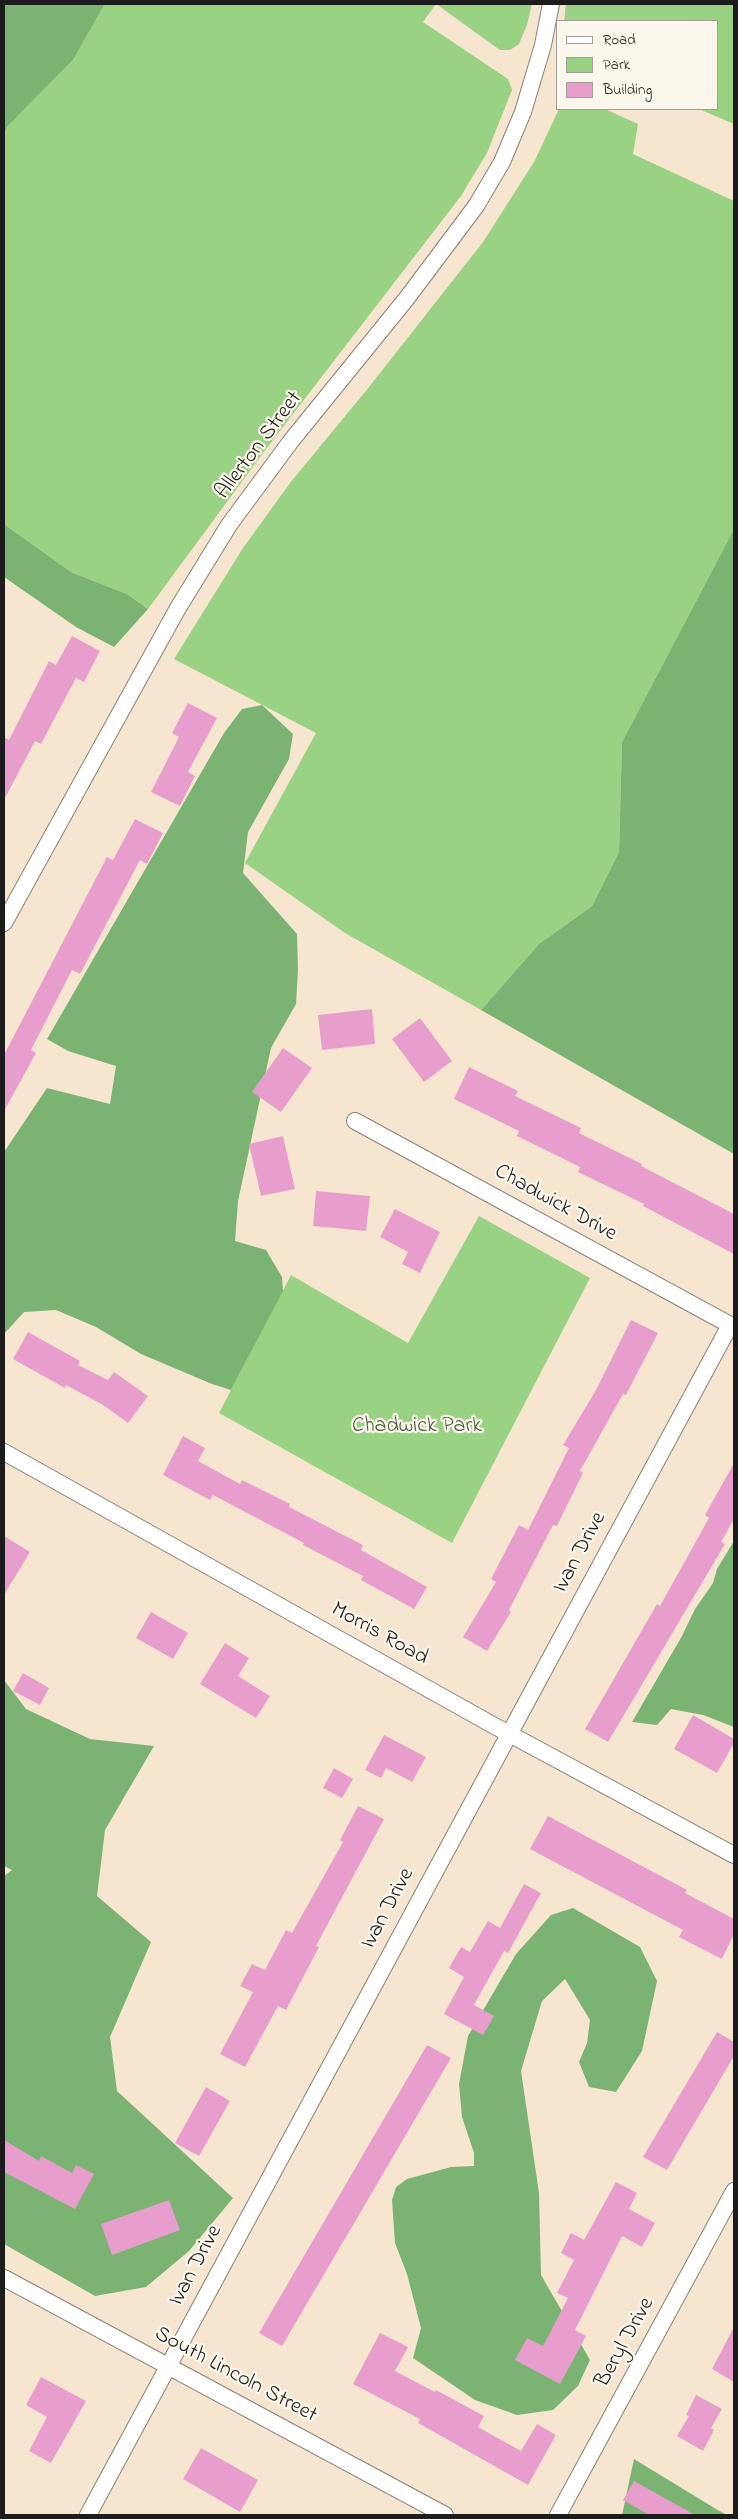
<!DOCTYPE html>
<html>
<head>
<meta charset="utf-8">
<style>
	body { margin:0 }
	#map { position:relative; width:738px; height:2519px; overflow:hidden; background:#f6e6cf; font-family:"Indie Flower",sans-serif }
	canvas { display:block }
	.frame { position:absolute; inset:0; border:5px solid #1c1c1c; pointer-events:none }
	.legend { position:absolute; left:556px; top:20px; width:162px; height:90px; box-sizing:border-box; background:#fbf7ec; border:1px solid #a29f99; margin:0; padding:6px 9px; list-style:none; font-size:15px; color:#1c1c1c }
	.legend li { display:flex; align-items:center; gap:10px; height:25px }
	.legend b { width:25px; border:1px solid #a29f99 }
</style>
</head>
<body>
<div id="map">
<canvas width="738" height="2519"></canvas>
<div class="frame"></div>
<ul class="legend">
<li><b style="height:6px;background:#fff"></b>Road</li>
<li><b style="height:14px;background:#9ad284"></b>Park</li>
<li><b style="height:14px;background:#e89ecd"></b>Building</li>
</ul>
</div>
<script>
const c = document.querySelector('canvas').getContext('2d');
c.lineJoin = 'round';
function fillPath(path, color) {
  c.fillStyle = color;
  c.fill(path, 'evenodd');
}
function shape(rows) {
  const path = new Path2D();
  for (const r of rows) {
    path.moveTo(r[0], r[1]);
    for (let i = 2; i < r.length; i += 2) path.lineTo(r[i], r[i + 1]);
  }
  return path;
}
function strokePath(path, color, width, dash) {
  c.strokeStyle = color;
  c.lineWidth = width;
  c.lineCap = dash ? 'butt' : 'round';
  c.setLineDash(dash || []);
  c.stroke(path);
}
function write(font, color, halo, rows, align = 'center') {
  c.font = font + ' "Indie Flower",sans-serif';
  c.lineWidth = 4.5;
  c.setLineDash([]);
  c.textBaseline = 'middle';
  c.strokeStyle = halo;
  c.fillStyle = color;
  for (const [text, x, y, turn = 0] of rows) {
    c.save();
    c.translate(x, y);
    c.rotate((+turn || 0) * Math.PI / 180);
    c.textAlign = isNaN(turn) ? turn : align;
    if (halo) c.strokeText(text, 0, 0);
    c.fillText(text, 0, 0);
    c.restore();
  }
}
const green = shape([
	[105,4,532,4,527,25,519,44,510,50,500,50,436,4,423,22,508,79,512,90,487,153,461,196,266,449,148,609,127,594,71,572,4,524,4,136,7,127,73,60],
	[566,4,734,4,734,124,699,109,717,109,717,21,564,21],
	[559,109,605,109,638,124,633,154,734,201,734,529,622,742,619,852,592,906,539,944,481,1010,345,933,245,863,316,733,174,659,243,548,290,483,369,387,483,242,534,162],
	[479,1216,590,1278,452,1543,219,1413,291,1275,408,1343]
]);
const forest = shape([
	[4,4,105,4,73,60,7,127,4,136],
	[4,524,71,572,127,594,148,609,114,647,76,627,4,577],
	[734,529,734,1154,481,1010,539,944,592,906,619,852,622,742],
	[262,705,293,734,289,759,248,832,243,873,297,934,298,970,296,1004,271,1048,238,1201,235,1241,266,1250,282,1277,283,1291,231,1390,212,1384,141,1354,96,1327,56,1310,24,1312,4,1334,4,1152,47,1088,110,1104,116,1066,68,1051,47,1039,224,733,242,709],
	[734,1541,734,1727,703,1715,671,1709,657,1725,632,1722,682,1636,695,1609,713,1583,717,1569],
	[4,1680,26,1709,90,1739,154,1746,105,1830,97,1896,151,1942,110,2037,117,2091,233,2198,189,2251,146,2287,95,2296,4,2244,4,1876,12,1870,4,1866],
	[573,1908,640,1947,657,1981,642,2051,616,2092,589,2087,579,2062,587,2043,590,2020,565,1979,542,2001,521,2071,539,2193,541,2275,590,2360,578,2386,553,2410,517,2415,475,2400,413,2358,421,2328,407,2274,395,2243,392,2200,396,2187,407,2179,451,2167,474,2166,474,2153,462,2117,459,2084,468,2036,516,1954,551,1915],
	[634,2459,716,2509,727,2515,622,2515]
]);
const building = shape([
	[72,636,100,651,84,682,76,678,41,744,35,741,4,800,4,737,9,740,49,661,56,665],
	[188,703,217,718,188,772,195,776,180,806,151,792,179,737,172,733],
	[135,819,163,833,147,864,140,860,80,974,72,970,31,1050,36,1053,4,1111,4,1055,107,857,113,860],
	[372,1009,375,1044,322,1050,318,1015],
	[420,1018,452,1061,424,1082,392,1039],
	[283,1048,312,1068,281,1112,252,1092],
	[469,1067,518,1091,515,1096,581,1128,579,1133,642,1164,641,1166,734,1214,734,1254,643,1206,644,1204,578,1172,580,1167,517,1136,519,1131,454,1099],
	[283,1136,295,1189,261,1196,249,1144],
	[316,1191,370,1196,366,1231,313,1226],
	[395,1209,440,1232,420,1273,402,1264,408,1252,380,1237],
	[631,1320,658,1333,626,1395,623,1394,580,1471,583,1473,557,1526,553,1525,509,1610,511,1612,487,1651,463,1637,496,1582,491,1579,519,1525,528,1530,569,1448,563,1445,596,1390],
	[28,1332,80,1361,78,1365,108,1380,114,1372,148,1396,128,1423,103,1405,66,1385,65,1388,13,1359],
	[183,1436,205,1448,198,1461,240,1484,242,1480,290,1504,289,1507,363,1545,361,1550,427,1587,414,1609,361,1580,363,1576,303,1545,304,1543,213,1495,210,1500,163,1475],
	[734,1463,734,1519,721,1542,725,1544,608,1742,585,1729,657,1604,660,1606,709,1518,705,1515],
	[4,1536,30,1552,4,1595],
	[151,1612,188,1633,173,1659,136,1638],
	[225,1643,249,1658,238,1676,270,1696,256,1718,200,1684],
	[23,1673,49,1688,40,1705,13,1691],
	[693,1715,734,1739,734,1743,717,1773,674,1749],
	[384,1735,426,1757,412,1782,386,1768,381,1778,365,1770],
	[334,1768,353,1779,342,1798,323,1788],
	[358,1806,384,1819,316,1946,319,1947,286,2010,278,2006,245,2067,220,2054,253,1992,240,1986,252,1964,265,1970,286,1930,292,1933,343,1842,340,1840],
	[548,1816,687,1890,685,1893,734,1919,734,1934,722,1959,679,1937,683,1930,530,1849],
	[524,1884,541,1893,508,1953,504,1951,474,2005,494,2016,483,2035,444,2014,464,1977,449,1968,461,1947,470,1952,488,1921,500,1928],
	[717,2032,734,2042,734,2056,667,2170,643,2157],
	[427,2045,451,2058,282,2346,259,2333],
	[206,2087,230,2101,199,2156,175,2143],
	[4,2140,39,2161,41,2156,72,2173,76,2165,94,2174,75,2209,4,2172],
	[616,2182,637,2193,629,2209,655,2223,642,2247,622,2236,575,2330,586,2336,560,2384,515,2360,527,2338,543,2346,568,2298,557,2293,574,2260,561,2253,571,2233,584,2240],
	[169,2200,180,2230,112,2255,101,2224],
	[734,2327,734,2382,712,2369],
	[380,2333,408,2347,395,2371,435,2392,436,2390,484,2416,478,2427,521,2451,537,2424,556,2435,528,2485,418,2423,420,2419,353,2384],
	[41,2377,86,2401,51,2463,29,2451,47,2417,26,2405],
	[696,2395,722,2409,711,2428,714,2430,703,2451,677,2436,689,2416,686,2415],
	[201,2448,258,2480,240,2512,183,2479],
	[634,2481,695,2515,649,2515,623,2500]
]);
const street = shape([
	[4,923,178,608,229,525,291,441,407,298,476,206,502,162,523,112,543,45,551,4],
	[355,1121,734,1327],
	[4,1452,491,1724,734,1855],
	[4,2278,445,2515],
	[88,2515,730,1325],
	[558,2515,734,2191]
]);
const streetNames = [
	["Allerton Street",260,446,-53],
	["Chadwick Drive",555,1204,29],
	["Ivan Drive",581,1553,-62],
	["Morris Road",379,1635,29],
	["Ivan Drive",389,1909,-62],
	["Ivan Drive",197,2266,-62],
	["Beryl Drive",626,2343,-61],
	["South Lincoln Street",235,2376,28]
];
const parkNames = [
	["Chadwick Park",417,1427]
];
fillPath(green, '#9ad284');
fillPath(forest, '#7bb472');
fillPath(building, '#e89ecd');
strokePath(street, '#898176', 18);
strokePath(street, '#fff', 16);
write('22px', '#1c1c1c', '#fbf7ec', streetNames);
write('22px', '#485c40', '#fbf7ec', parkNames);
</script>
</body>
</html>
